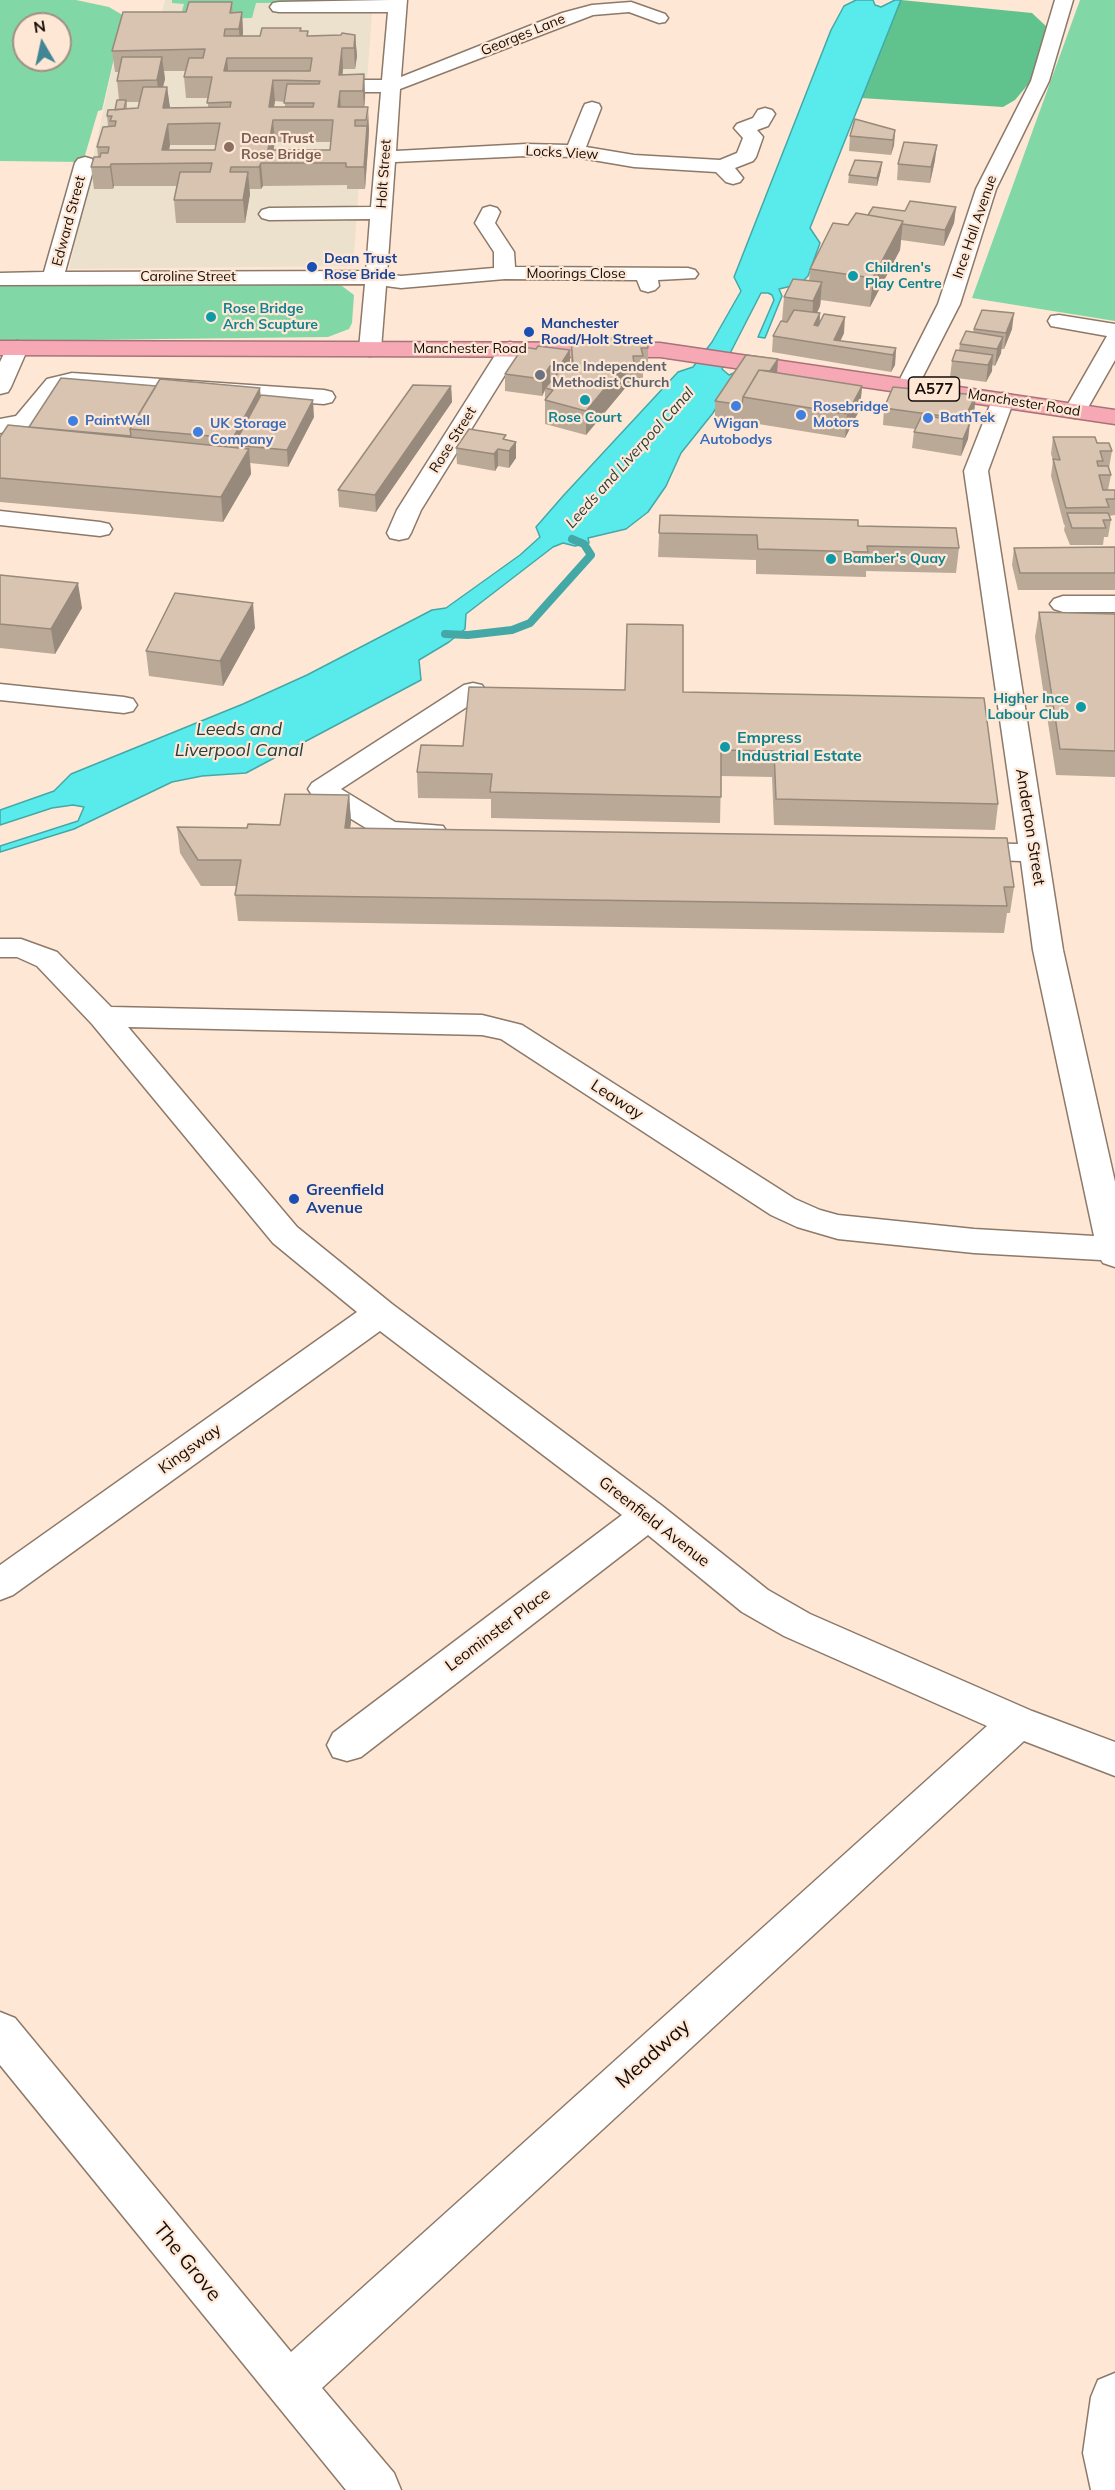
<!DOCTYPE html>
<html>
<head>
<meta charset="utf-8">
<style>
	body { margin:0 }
	#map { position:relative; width:1115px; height:2490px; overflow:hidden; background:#fee7d5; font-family:Mulish,sans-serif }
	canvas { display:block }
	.north { position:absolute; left:12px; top:12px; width:60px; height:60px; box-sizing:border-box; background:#fee7d5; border:2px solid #a08f83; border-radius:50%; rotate:351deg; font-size:16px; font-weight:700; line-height:24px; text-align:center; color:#140c07 }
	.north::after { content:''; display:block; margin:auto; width:21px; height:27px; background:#428695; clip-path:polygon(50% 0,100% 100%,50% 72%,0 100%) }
</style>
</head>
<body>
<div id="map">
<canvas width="1115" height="2490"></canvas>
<div class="north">N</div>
</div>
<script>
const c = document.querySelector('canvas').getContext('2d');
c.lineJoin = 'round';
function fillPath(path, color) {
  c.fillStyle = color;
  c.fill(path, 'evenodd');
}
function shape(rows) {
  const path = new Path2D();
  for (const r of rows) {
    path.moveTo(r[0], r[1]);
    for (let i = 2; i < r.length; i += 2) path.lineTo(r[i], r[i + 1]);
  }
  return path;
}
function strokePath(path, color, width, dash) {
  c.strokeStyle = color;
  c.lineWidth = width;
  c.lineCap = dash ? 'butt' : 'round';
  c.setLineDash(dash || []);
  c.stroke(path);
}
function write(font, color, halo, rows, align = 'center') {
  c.font = font + ' Mulish,sans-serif';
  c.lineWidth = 4.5;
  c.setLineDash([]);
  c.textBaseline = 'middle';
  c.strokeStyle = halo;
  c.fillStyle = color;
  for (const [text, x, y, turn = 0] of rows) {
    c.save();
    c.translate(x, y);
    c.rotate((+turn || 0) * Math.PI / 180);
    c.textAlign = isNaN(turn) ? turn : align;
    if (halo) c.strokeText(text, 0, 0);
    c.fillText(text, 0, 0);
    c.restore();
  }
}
const education = shape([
	[165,0,373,0,353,266,69,269,121,28,158,28]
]);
const green = shape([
	[0,0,76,0,109,7,131,20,121,28,102,110,98,111,83,162,0,161],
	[24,24,60,24,60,60,24,60],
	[172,0,360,0,360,2,256,3,252,18,180,19,184,4,172,3],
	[1080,0,1115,0,1115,321,972,298],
	[325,283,342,286,354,295,352,323,349,329,328,337,0,341,0,284]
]);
const forest = shape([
	[901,0,1032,13,1048,28,1035,76,1015,100,1003,107,861,98]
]);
const water = shape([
	[856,0,873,0,875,5,881,7,895,0,901,0,810,228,820,243,808,276,800,284,779,289,782,296,765,338,758,337,774,300,772,295,768,293,761,293,722,369,729,375,738,371,713,413,681,453,666,486,648,512,626,529,588,538,589,543,575,546,563,543,553,547,466,614,465,629,449,642,419,660,421,680,246,773,202,776,172,782,74,829,0,852,0,846,78,821,84,807,73,805,52,808,0,825,0,810,54,791,71,774,243,704,307,675,432,610,446,608,520,555,540,537,536,527,563,496,678,372,693,367,712,342,741,291,734,277,831,30,844,6,856,0]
]);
const stream = shape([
	[445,634,468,635,512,630,530,623,591,555,584,544,572,539]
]);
const minor = shape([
	[389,0,407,0,401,77,562,13,592,5,631,2,665,14,668,18,665,22,659,23,629,12,593,15,400,89,396,151,526,144,568,145,583,108,585,104,592,102,599,104,601,108,586,147,634,155,720,160,737,153,743,138,734,128,737,124,753,118,758,110,765,108,772,110,775,114,768,126,757,130,763,137,756,157,753,161,735,168,743,178,740,182,733,184,726,182,716,172,634,167,575,157,526,156,395,162,387,274,401,276,494,268,494,252,475,223,483,208,490,206,497,208,500,212,495,223,514,252,515,267,688,268,695,270,698,274,695,278,658,280,659,286,655,290,648,292,641,290,637,280,505,279,401,288,386,286,381,349,378,354,370,356,362,354,359,349,365,284,0,285,0,273,44,272,75,163,78,159,85,157,92,159,95,163,65,272,366,271,370,219,269,220,262,218,259,214,262,210,269,208,371,207,381,92,356,92,349,90,347,86,349,82,356,80,382,80,388,12,279,12,273,11,270,7,273,3,279,2,389,0],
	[1055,0,1073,0,1049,81,996,189,960,304,916,390,908,392,900,390,897,385,938,304,976,189,1031,81,1055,0],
	[1059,315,1115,324,1115,360,1086,411,1083,416,1075,418,1067,416,1064,411,1107,336,1051,326,1048,321,1051,316,1059,315],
	[17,341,25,343,28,348,11,387,8,392,0,394,0,362,9,343,17,341],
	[510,342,518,344,521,349,421,510,411,533,408,538,399,540,390,538,387,533,397,510,499,349,502,344,510,342],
	[72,373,324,390,332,392,335,397,332,402,324,404,72,387,63,389,32,426,0,433,0,419,16,416,47,379,72,373],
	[1003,393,1011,395,1014,400,988,471,1063,950,1115,1182,1115,1267,1103,1263,1101,1260,974,1253,838,1239,797,1227,771,1215,501,1039,482,1035,128,1027,297,1227,392,1304,661,1505,768,1590,810,1614,1032,1711,1115,1742,1115,1776,1024,1741,322,2388,394,2473,401,2490,346,2490,0,2065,0,2012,15,2018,291,2352,987,1726,784,1636,742,1612,648,1535,361,1757,347,1761,333,1757,327,1745,333,1733,622,1515,380,1331,13,1595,0,1600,0,1565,357,1312,273,1243,92,1024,37,966,17,957,0,957,0,939,21,939,57,952,111,1007,482,1015,522,1025,795,1199,820,1210,838,1215,974,1229,1094,1236,1033,950,1021,861,964,859,954,857,950,851,954,845,964,843,1018,844,964,471,992,400,995,395,1003,393],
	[0,511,100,522,109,524,112,529,109,534,100,536,0,525,0,511],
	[1063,596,1115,596,1115,612,1063,612,1054,609,1050,604,1054,599,1063,596],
	[473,683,482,685,486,691,482,697,341,789,395,822,443,826,447,832,443,838,433,840,379,836,312,795,308,789,312,783,464,685,473,683],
	[0,684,124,697,133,699,137,705,133,711,124,713,0,700,0,684],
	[1115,2373,1115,2490,1091,2490,1083,2453,1091,2397,1098,2380,1115,2373]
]);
const highway = shape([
	[0,341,660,343,1115,410,1115,424,660,357,0,355,0,341]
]);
const wall = shape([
	[232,2,233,12,242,12,243,36,260,36,301,28,301,31,308,36,355,35,357,56,355,69,343,69,342,75,364,74,365,96,364,107,369,129,368,148,365,189,347,189,347,185,263,186,261,189,249,189,250,194,245,223,176,223,174,200,177,186,114,186,113,189,94,189,91,167,98,157,97,147,108,126,107,116,115,110,119,100,117,81,119,72,115,72,112,51,186,12],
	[164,71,186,71,184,77,186,98,208,98,208,107,170,108,167,87,163,87,165,79],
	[275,101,285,102,285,107,274,107],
	[127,102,140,102,138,108,127,109],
	[275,142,330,142,330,150,273,150],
	[170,145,216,145,215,150,169,150],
	[895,130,894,145,891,155,849,151,850,136],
	[935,160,930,183,897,180,898,164],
	[881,170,877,186,848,183,849,175],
	[956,207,954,223,944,246,901,240,900,250,870,307,821,300,820,306,817,313,820,313,820,323,844,333,840,341,896,348,895,365,891,372,772,352,773,336,787,321,782,321,784,297,809,281,810,269,848,225,868,215,905,211],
	[974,329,1012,329,1004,349,1001,349,1001,353,995,366,992,365,992,371,986,382,950,377,952,361,959,350,960,344,973,332],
	[571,339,648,348,648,372,643,372,643,380,634,380,634,387,626,387,586,435,545,424,545,390,542,396,505,391,505,374,536,349,570,350,570,364,571,364],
	[778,359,777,372,862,386,860,409,845,438,715,417,715,401],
	[451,386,452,402,376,512,339,507,338,490],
	[261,395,314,417,288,467,250,463,251,474,223,522,0,502,0,437,29,427],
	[976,395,974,412,969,423,968,439,961,456,912,448,914,432,915,429,883,425,884,408],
	[1053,437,1097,443,1112,451,1109,468,1111,475,1108,490,1115,490,1115,515,1109,516,1111,520,1108,537,1104,537,1103,545,1070,545,1064,530,1065,525,1064,525,1051,476,1053,460,1051,454],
	[506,440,516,442,516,458,509,468,498,466,495,471,457,464,456,448],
	[660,515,959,548,956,573,866,571,866,577,756,574,756,560,658,557],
	[1115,547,1115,590,1018,590,1012,565,1014,548],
	[0,575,82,608,55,654,0,648],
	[1039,612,1115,614,1115,777,1056,775,1035,637],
	[255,628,223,686,149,676,146,651],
	[683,692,998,804,995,830,774,825,772,777,721,776,720,823,491,818,491,799,418,798,417,772,463,746],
	[349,795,351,821,350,829,1014,887,1010,913,1007,913,1004,933,238,921,235,895,237,886,201,886,180,853,177,827,247,828,280,825]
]);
const shadedWall = shape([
	[242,12,243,33,240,50,239,29],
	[355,35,357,56,355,69,354,48],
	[342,48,343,69,341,91,339,75],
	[162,57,165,79,159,102,157,80],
	[227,58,229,80,224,71],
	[364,74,365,96,364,112,363,91],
	[273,80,275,101,270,129,269,107],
	[167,87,170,108,163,108],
	[340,91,341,113,338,107],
	[368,107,369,129,368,148,365,189,364,167],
	[273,120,275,142,271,163,268,150],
	[168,124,170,145,166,164,162,150],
	[895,130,894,145,891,155,893,140],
	[937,145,935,160,930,183,931,167],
	[882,162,881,170,877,186,877,178],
	[261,163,263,186,261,189,259,167],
	[111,164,114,186,113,189,110,167],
	[248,172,250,194,245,223,243,200],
	[956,207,954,223,944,246,945,230],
	[903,221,900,250,870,307,873,278],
	[822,282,820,306,812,324,813,301],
	[820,313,819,329,814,325],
	[1014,313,1012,329,1004,349,1006,333],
	[845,317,844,333,838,346,834,340],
	[1003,337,1001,353,995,366,997,349],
	[896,348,895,365,891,372,893,355],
	[570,350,570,367,559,384,559,367],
	[993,355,992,371,986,382,988,365],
	[778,359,777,375,766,378],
	[626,363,626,387,586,435,586,411],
	[550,366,550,382,545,388,545,390,542,396,542,379],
	[451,386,452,402,376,512,375,495],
	[862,386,860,409,845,438,847,414],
	[260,388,262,412,234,445,235,462,233,438],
	[976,395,974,412,962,436,964,419],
	[313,400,314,417,288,467,287,450],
	[970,423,968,439,961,456,963,439],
	[516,442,516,458,509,468,509,451],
	[249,449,251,474,223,522,221,497],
	[498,449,498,466,495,471,494,454],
	[78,583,82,608,55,654,51,629],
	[253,603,255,628,223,686,220,661],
	[349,795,351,821,347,854,345,828]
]);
const building = shape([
	[189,2,232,2,230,13,242,12,239,29,225,29,224,36,260,36,262,28,301,28,300,31,308,31,307,36,341,35,342,33,355,35,354,48,342,48,339,75,364,74,363,91,340,91,338,107,368,107,366,120,355,120,355,126,367,126,364,167,346,167,346,163,261,163,259,167,231,167,230,172,248,172,243,200,174,200,180,172,210,172,212,163,111,164,110,167,91,167,94,157,100,157,101,153,108,153,109,147,97,147,103,127,115,126,116,121,110,121,112,116,107,116,108,110,138,108,143,87,167,87,163,108,230,107,231,102,207,103,212,77,184,77,189,58,203,58,205,49,112,51,123,12,186,12,189,2],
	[227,58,312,58,310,71,224,71,227,58],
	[273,80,320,81,319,84,287,84,284,103,314,103,313,107,269,107,273,80],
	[273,120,333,120,330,150,268,150,273,120],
	[220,123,215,150,162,150,168,124,220,123],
	[122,57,162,57,157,80,117,81,122,57],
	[117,100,126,100,124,109,115,110,117,100],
	[855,119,895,130,893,140,850,136,855,119],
	[904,142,937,145,931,167,898,164,904,142],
	[855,160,882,162,877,178,849,175,855,160],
	[910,201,956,207,945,230,902,224,903,221,868,215,873,207,905,211,910,201],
	[856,213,903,221,873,278,810,269,833,223,848,225,856,213],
	[793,279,822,282,813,301,784,297,793,279],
	[794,310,820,313,814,325,818,326,824,314,845,317,834,340,896,348,893,355,773,336,781,321,787,322,794,310],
	[982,310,1014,313,1006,333,974,329,982,310],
	[966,331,1003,337,997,349,960,344,966,331],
	[647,337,648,348,641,348,643,356,633,356,634,363,626,363,586,411,545,400,553,390,545,388,566,364,573,364,571,339,647,337],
	[538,346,570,350,559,367,550,366,542,379,505,374,523,347,536,349,538,346],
	[956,350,993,355,988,365,952,361,956,350],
	[746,355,778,359,770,371,759,370,743,397,742,405,715,401,746,355],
	[759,370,862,386,847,414,743,397,759,370],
	[61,378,156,386,130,429,131,436,29,427,61,378],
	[160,379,260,388,233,438,130,429,160,379],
	[413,385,451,386,375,495,338,490,413,385],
	[893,387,976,395,964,419,884,408,893,387],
	[261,395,313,400,287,450,234,445,261,395],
	[922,415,970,423,963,439,914,432,922,415],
	[8,425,249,449,221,497,0,478,0,437,8,425],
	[469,429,506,435,503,439,516,442,509,451,498,449,494,454,456,448,469,429],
	[1053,437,1095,437,1097,443,1109,443,1112,451,1100,451,1103,461,1097,461,1098,466,1108,466,1111,475,1099,475,1103,490,1115,490,1115,499,1106,499,1109,507,1066,508,1053,459,1060,460,1053,437],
	[1067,513,1108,513,1111,520,1103,520,1106,528,1072,528,1067,513],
	[660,515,858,520,858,526,956,528,959,548,867,546,868,552,758,549,757,535,659,533,660,515],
	[1115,547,1115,573,1020,573,1014,548,1115,547],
	[0,575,78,583,51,629,0,624,0,575],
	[175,593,253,603,220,661,146,651,175,593],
	[1039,612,1115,614,1115,751,1060,749,1039,612],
	[627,624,683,625,683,692,984,698,998,804,776,799,774,751,721,750,721,797,490,792,492,774,417,772,421,745,463,746,469,687,625,690,627,624],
	[285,794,349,795,345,828,1007,838,1014,887,1004,887,1007,906,235,895,241,860,198,860,177,827,247,828,248,824,280,825,285,794]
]);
const markers = [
	[229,147,6,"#8d6e63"],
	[312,267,6,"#1a4fb4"],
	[853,276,6,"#0f9aa8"],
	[211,317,6,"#0f9aa8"],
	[529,332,6,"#1a4fb4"],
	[540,375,6,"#6b7280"],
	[585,400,6,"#0f9aa8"],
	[736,406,6,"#3f7fe0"],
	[801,415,6,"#3f7fe0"],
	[928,418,6,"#3f7fe0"],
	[73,421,6,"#3f7fe0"],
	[198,432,6,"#3f7fe0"],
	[831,559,6,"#0f9aa8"],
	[1081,707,6,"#0f9aa8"],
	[725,747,6,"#0f9aa8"],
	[294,1199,6,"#1a4fb4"]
];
const farStreetnames = [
	["Georges Lane",523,35,-22],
	["Locks View",562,153,3],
	["Holt Street",384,174,-86],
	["Edward Street",69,221,-75],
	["Ince Hall Avenue",975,227,-71],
	["Moorings Close",576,274],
	["Caroline Street",188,277],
	["Manchester Road",470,349],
	["Manchester Road",1024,403,9],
	["Rose Street",453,440,-58]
];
const farEducationnames = [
	["Dean Trust",241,139],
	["Rose Bridge",241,155]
];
const farTransitnames = [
	["Dean Trust",324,259],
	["Rose Bride",324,275],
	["Manchester",541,324],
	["Road/Holt Street",541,340]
];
const farCulturenames = [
	["Children's",865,268],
	["Play Centre",865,284],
	["Rose Bridge",223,309],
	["Arch Scupture",223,325],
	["Rose Court",585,418,"center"],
	["Bamber's Quay",843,559],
	["Higher Ince",1069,699,"right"],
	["Labour Club",1069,715,"right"]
];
const farWorshipnames = [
	["Ince Independent",552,367],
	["Methodist Church",552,383]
];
const farShopnames = [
	["Rosebridge",813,407],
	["Motors",813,423],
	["BathTek",940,418],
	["PaintWell",85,421],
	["UK Storage",210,424],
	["Company",210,440],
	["Wigan",736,424,"center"],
	["Autobodys",736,440,"center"]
];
const shields = [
	[934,389,51]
];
const shieldNames = [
	["A577",934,389]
];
const farWaternames = [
	["Leeds and Liverpool Canal",630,458,-48]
];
const cultureNames = [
	["Empress",737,738],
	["Industrial Estate",737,756]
];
const streetNames = [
	["Anderton Street",1030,827,81],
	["Leaway",617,1100,33],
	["Kingsway",190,1449,-36],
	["Greenfield Avenue",654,1522,38],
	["Leominster Place",498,1630,-37]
];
const transitNames = [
	["Greenfield",306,1190],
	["Avenue",306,1208]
];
const waterNames = [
	["Leeds and",239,730],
	["Liverpool Canal",239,751]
];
const nearStreetnames = [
	["Meadway",653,2054,-42],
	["The Grove",187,2262,51]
];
fillPath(education, '#ece1cc');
fillPath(green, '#81d8a6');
fillPath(forest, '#60c38d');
fillPath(water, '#59ebec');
strokePath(water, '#44a8a7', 1.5);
strokePath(stream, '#44a8a7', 8);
strokePath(minor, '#8d7969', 3);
strokePath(highway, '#a77278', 3);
fillPath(minor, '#fff');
fillPath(highway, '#f6a9b5');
fillPath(wall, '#baa997');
fillPath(shadedWall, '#97897b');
fillPath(building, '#d8c4b0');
strokePath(building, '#97897b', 1.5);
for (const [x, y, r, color] of markers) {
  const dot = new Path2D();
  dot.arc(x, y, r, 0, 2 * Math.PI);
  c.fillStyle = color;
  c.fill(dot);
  strokePath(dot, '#fee7d5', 2);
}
write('14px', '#140c07', '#fee7d5', farStreetnames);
write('bold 14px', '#785e54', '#fee7d5', farEducationnames, 'left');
write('bold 14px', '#164399', '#fee7d5', farTransitnames, 'left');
write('bold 14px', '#0d838f', '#fee7d5', farCulturenames, 'left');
write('bold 14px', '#5b616d', '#fee7d5', farWorshipnames, 'left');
write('bold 14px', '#366cbe', '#fee7d5', farShopnames, 'left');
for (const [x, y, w] of shields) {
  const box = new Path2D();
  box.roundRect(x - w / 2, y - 12, w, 24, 4.5);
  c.fillStyle = '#fee7d5';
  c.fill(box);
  strokePath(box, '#140c07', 1.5);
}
write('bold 15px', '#140c07', null, shieldNames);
write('italic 15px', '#253e3e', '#fee7d5', farWaternames);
write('bold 16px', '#0d838f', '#fee7d5', cultureNames, 'left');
write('16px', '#140c07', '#fee7d5', streetNames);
write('bold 16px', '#164399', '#fee7d5', transitNames, 'left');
write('italic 18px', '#253e3e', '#fee7d5', waterNames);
write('20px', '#140c07', '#fee7d5', nearStreetnames);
</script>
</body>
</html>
